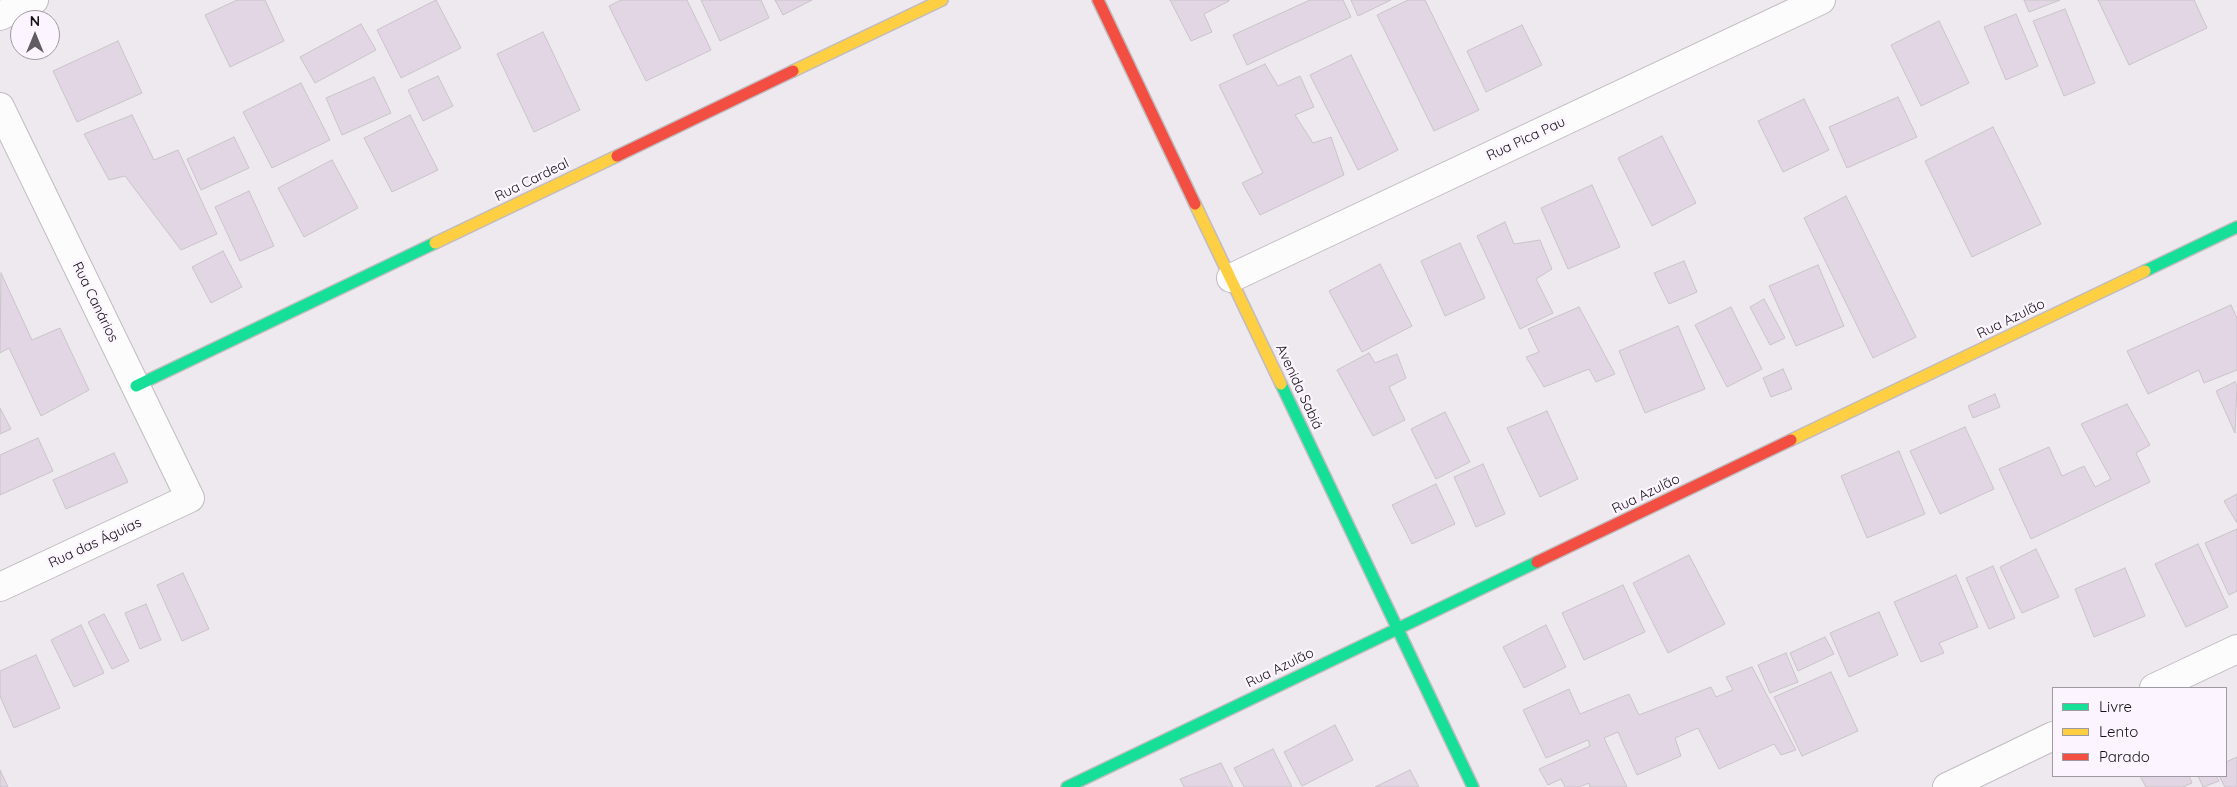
<!DOCTYPE html>
<html>
<head>
<meta charset="utf-8">
<style>
	body { margin:0 }
	#map { position:relative; width:2237px; height:787px; overflow:hidden; background:#eee9ee; font-family:Quicksand,sans-serif }
	canvas { display:block }
	.legend { position:absolute; left:2052px; top:687px; width:175px; height:90px; box-sizing:border-box; background:#fcf4fe; border:1px solid #9f9aa1; margin:0; padding:6px 9px; list-style:none; font-size:15px; color:#141215 }
	.legend li { display:flex; align-items:center; gap:10px; height:25px }
	.legend b { width:25px; border:1px solid #9f9aa1 }
	.north { position:absolute; left:10px; top:10px; width:50px; height:50px; box-sizing:border-box; background:#fcf4fe; border:1px solid #9f9aa1; border-radius:50%; rotate:0deg; font-size:14px; font-weight:700; line-height:20px; text-align:center; color:#141215 }
	.north::after { content:''; display:block; margin:auto; width:18px; height:22px; background:#605d61; clip-path:polygon(50% 0,100% 100%,50% 72%,0 100%) }
</style>
</head>
<body>
<div id="map">
<canvas width="2237" height="787"></canvas>
<ul class="legend">
<li><b style="height:6px;background:#16e098"></b>Livre</li>
<li><b style="height:6px;background:#ffcf43"></b>Lento</li>
<li><b style="height:6px;background:#f24e42"></b>Parado</li>
</ul>
<div class="north">N</div>
</div>
<script>
const c = document.querySelector('canvas').getContext('2d');
c.lineJoin = 'round';
function fillPath(path, color) {
  c.fillStyle = color;
  c.fill(path, 'evenodd');
}
function shape(rows) {
  const path = new Path2D();
  for (const r of rows) {
    path.moveTo(r[0], r[1]);
    for (let i = 2; i < r.length; i += 2) path.lineTo(r[i], r[i + 1]);
  }
  return path;
}
function strokePath(path, color, width, dash) {
  c.strokeStyle = color;
  c.lineWidth = width;
  c.lineCap = dash ? 'butt' : 'round';
  c.setLineDash(dash || []);
  c.stroke(path);
}
function write(font, color, halo, rows, align = 'center') {
  c.font = font + ' Quicksand,sans-serif';
  c.lineWidth = 4.5;
  c.setLineDash([]);
  c.textBaseline = 'middle';
  c.strokeStyle = halo;
  c.fillStyle = color;
  for (const [text, x, y, turn = 0] of rows) {
    c.save();
    c.translate(x, y);
    c.rotate((+turn || 0) * Math.PI / 180);
    c.textAlign = isNaN(turn) ? turn : align;
    if (halo) c.strokeText(text, 0, 0);
    c.fillText(text, 0, 0);
    c.restore();
  }
}
const building = shape([
	[237,0,265,0,284,41,230,67,205,15,237,0],
	[436,0,461,48,401,78,377,30,436,0],
	[621,0,687,0,711,50,646,81,609,6,621,0],
	[701,0,761,0,769,18,720,41,701,0],
	[775,0,812,0,783,15,775,0],
	[1170,0,1229,0,1229,1,1204,14,1212,32,1191,41,1170,0],
	[1310,0,1343,0,1351,17,1247,65,1233,35,1310,0],
	[1351,0,1391,0,1358,16,1351,0],
	[1408,0,1425,0,1479,110,1434,131,1377,15,1408,0],
	[2024,0,2060,0,2029,12,2024,0],
	[2098,0,2194,0,2207,28,2129,65,2098,0],
	[2065,9,2095,83,2064,96,2033,21,2065,9],
	[2016,14,2038,66,2006,80,1984,27,2016,14],
	[1939,21,1969,83,1921,106,1891,45,1939,21],
	[361,24,376,50,315,83,300,57,361,24],
	[1522,25,1542,65,1486,92,1467,51,1522,25],
	[543,32,580,110,534,132,497,54,543,32],
	[118,41,142,93,77,122,53,71,118,41],
	[1351,55,1398,150,1358,170,1310,75,1351,55],
	[1265,64,1278,86,1300,76,1314,107,1295,115,1313,143,1331,137,1344,175,1260,215,1242,183,1263,173,1219,85,1265,64],
	[438,76,453,106,423,121,408,90,438,76],
	[374,77,391,113,342,135,326,98,374,77],
	[301,83,330,140,272,168,243,112,301,83],
	[1898,97,1917,137,1847,168,1829,127,1898,97],
	[1804,99,1829,150,1783,172,1758,121,1804,99],
	[132,115,154,160,178,150,217,234,181,250,125,176,109,180,84,134,132,115],
	[410,115,438,170,392,192,364,138,410,115],
	[1993,127,2041,224,1972,257,1925,161,1993,127],
	[1662,136,1696,203,1652,226,1618,158,1662,136],
	[234,137,249,168,201,190,187,159,234,137],
	[332,160,358,208,304,237,278,188,332,160],
	[1592,185,1620,247,1568,269,1541,208,1592,185],
	[249,191,274,246,240,261,215,207,249,191],
	[1846,196,1916,337,1873,358,1804,218,1846,196],
	[1505,222,1514,244,1540,240,1552,269,1536,279,1553,313,1520,329,1477,236,1505,222],
	[1460,243,1485,298,1445,316,1421,261,1460,243],
	[223,251,242,287,211,303,192,267,223,251],
	[1684,261,1697,292,1669,304,1654,273,1684,261],
	[1380,264,1412,326,1362,352,1329,291,1380,264],
	[1818,265,1844,326,1796,346,1769,286,1818,265],
	[1,273,32,340,60,328,89,390,41,416,9,348,0,353,1,273],
	[1764,299,1785,338,1770,345,1750,307,1764,299],
	[2231,305,2237,318,2237,370,2204,383,2199,370,2148,394,2127,351,2231,305],
	[1579,307,1615,374,1596,382,1589,369,1544,387,1526,357,1539,352,1528,329,1579,307],
	[1731,307,1762,369,1727,387,1695,325,1731,307],
	[1678,326,1705,389,1645,413,1619,351,1678,326],
	[1369,353,1375,363,1397,354,1406,378,1389,387,1405,420,1373,436,1337,370,1369,353],
	[1783,369,1792,389,1771,397,1763,378,1783,369],
	[2235,382,2237,386,2235,433,2216,391,2235,382],
	[1995,394,2000,407,1973,418,1968,406,1995,394],
	[2127,404,2150,445,2136,453,2150,482,2031,539,1999,469,2049,447,2062,476,2084,466,2095,487,2111,479,2081,424,2127,404],
	[0,408,11,429,0,434,0,408],
	[1547,411,1578,479,1540,497,1507,428,1547,411],
	[1445,412,1470,462,1436,479,1411,429,1445,412],
	[1965,427,1994,489,1940,514,1910,451,1965,427],
	[38,438,53,471,0,495,0,455,38,438],
	[1899,451,1925,514,1867,538,1841,476,1899,451],
	[114,453,128,482,66,509,53,480,114,453],
	[1483,464,1505,514,1476,527,1454,477,1483,464],
	[1436,484,1455,524,1412,544,1392,505,1436,484],
	[2237,494,2237,523,2224,501,2237,494],
	[2237,529,2237,591,2229,595,2205,543,2237,529],
	[2198,544,2228,607,2186,627,2155,564,2198,544],
	[2036,549,2059,597,2022,613,2000,567,2036,549],
	[1689,555,1725,624,1668,653,1633,583,1689,555],
	[1993,566,2015,618,1989,629,1966,578,1993,566],
	[2125,568,2145,616,2094,637,2075,589,2125,568],
	[183,573,209,629,182,641,157,585,183,573],
	[1956,575,1978,627,1939,643,1944,653,1921,662,1894,602,1956,575],
	[1623,585,1645,632,1584,660,1562,613,1623,585],
	[146,604,161,640,140,649,125,613,146,604],
	[1879,612,1898,655,1849,677,1830,633,1879,612],
	[104,614,129,661,112,669,88,622,104,614],
	[81,625,104,673,74,687,51,640,81,625],
	[1546,625,1566,667,1524,688,1503,647,1546,625],
	[1825,637,1834,654,1798,671,1790,653,1825,637],
	[1786,653,1798,682,1770,693,1758,665,1786,653],
	[36,655,60,708,14,728,0,696,0,671,36,655],
	[1752,667,1796,750,1781,755,1774,744,1719,769,1698,728,1675,738,1681,756,1637,775,1618,732,1604,738,1627,787,1590,787,1589,783,1579,787,1565,787,1561,779,1548,785,1539,769,1590,746,1588,740,1546,758,1523,710,1569,689,1580,714,1629,694,1639,715,1711,687,1716,697,1733,690,1726,677,1752,667],
	[1831,672,1858,731,1802,756,1774,697,1831,672],
	[1335,725,1353,760,1302,786,1284,752,1335,725],
	[1273,749,1292,787,1244,787,1234,768,1273,749],
	[2237,757,2237,787,2225,787,2219,776,2226,776,2226,762,2237,757],
	[1221,763,1233,787,1184,787,1180,779,1221,763],
	[0,770,8,787,0,787,0,770],
	[1410,770,1419,787,1375,787,1410,770],
	[2140,776,2189,776,2192,783,2183,787,2146,787,2140,776],
	[2198,776,2216,776,2219,781,2203,787,2198,776]
]);
const street = shape([
	[0,16,34,0],
	[0,107,190,498,0,587],
	[1231,278,1821,0],
	[2154,688,2237,649],
	[1947,787,2053,736]
]);
const fast = shape([
	[2145,271,2237,227],
	[1281,384,1473,787],
	[136,386,435,243],
	[1067,787,1537,562]
]);
const slow = shape([
	[793,71,942,0],
	[1195,204,1281,384],
	[435,243,617,156],
	[1791,440,2145,271]
]);
const jam = shape([
	[1098,0,1195,204],
	[617,156,793,71],
	[1537,562,1791,440]
]);
const streetNames = [
	["Rua Pica Pau",1526,139,-25],
	["Rua Cardeal",532,180,-26],
	["Rua Canários",95,302,64],
	["Rua Azulão",2011,319,-26],
	["Avenida Sabiá",1299,387,65],
	["Rua Azulão",1646,494,-26],
	["Rua das Águias",95,543,-25],
	["Rua Azulão",1280,668,-26]
];
fillPath(building, '#e2d6e5');
strokePath(building, '#c8c4c8', 1);
strokePath(street, '#c0bcc0', 30);
strokePath(fast, '#c0bcc0', 14);
strokePath(slow, '#c0bcc0', 14);
strokePath(jam, '#c0bcc0', 14);
strokePath(street, '#fcfcfc', 28);
strokePath(fast, '#16e098', 11);
strokePath(slow, '#ffcf43', 11);
strokePath(jam, '#f24e42', 11);
write('14px', '#141215', '#fcf4fe', streetNames);
</script>
</body>
</html>
